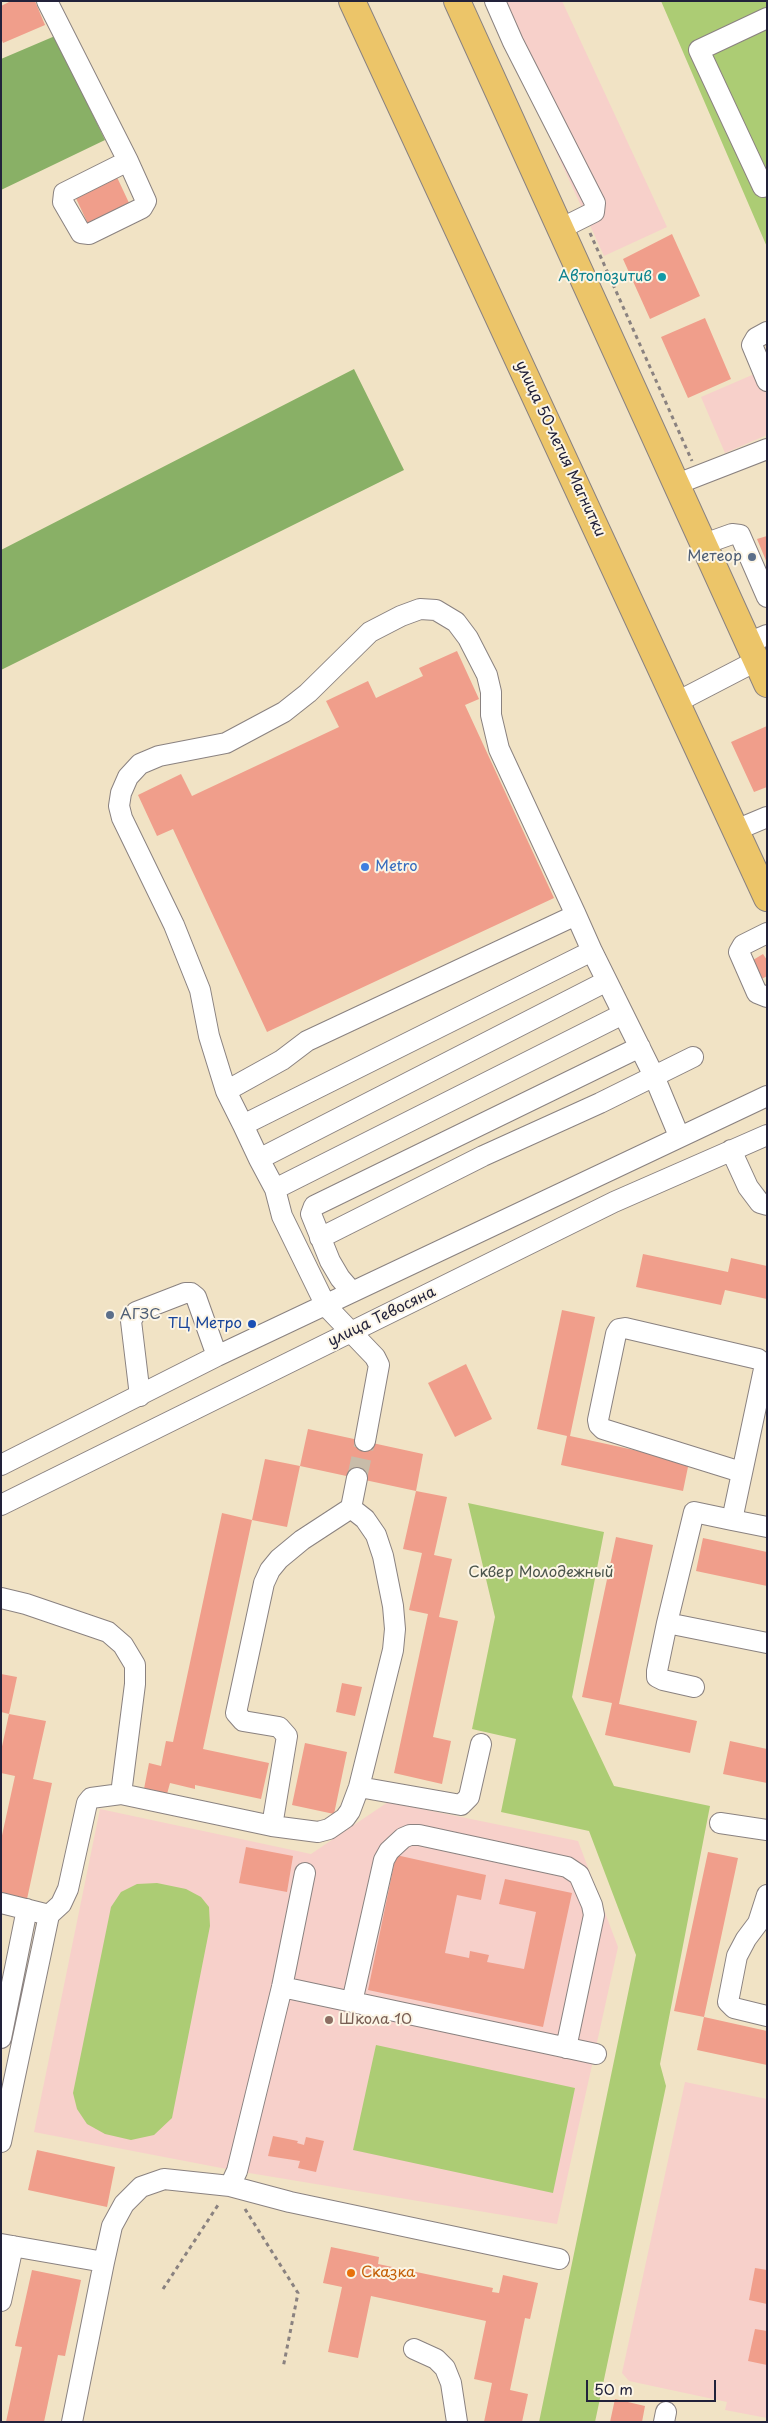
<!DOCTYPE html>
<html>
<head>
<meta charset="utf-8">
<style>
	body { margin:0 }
	#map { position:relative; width:768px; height:2423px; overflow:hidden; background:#f1e3c5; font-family:"Playpen Sans",sans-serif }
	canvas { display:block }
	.frame { position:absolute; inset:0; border:2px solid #22223b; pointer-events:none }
	.scale { position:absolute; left:586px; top:2380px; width:130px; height:22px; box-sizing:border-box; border:2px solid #22223b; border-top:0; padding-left:6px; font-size:15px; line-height:18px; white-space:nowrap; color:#22223b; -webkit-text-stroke:4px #fcf5e5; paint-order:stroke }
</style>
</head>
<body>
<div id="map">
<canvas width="768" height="2423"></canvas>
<div class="frame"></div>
<div class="scale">50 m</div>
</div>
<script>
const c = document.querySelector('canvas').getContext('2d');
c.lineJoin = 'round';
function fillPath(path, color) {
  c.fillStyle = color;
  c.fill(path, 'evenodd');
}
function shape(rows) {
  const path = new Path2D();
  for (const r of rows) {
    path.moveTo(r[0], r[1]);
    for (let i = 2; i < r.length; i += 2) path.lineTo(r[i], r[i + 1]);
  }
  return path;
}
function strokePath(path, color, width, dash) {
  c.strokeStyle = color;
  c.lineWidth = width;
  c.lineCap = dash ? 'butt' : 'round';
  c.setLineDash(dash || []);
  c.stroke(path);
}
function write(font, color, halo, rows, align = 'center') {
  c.font = font + ' "Playpen Sans",sans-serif';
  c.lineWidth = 4;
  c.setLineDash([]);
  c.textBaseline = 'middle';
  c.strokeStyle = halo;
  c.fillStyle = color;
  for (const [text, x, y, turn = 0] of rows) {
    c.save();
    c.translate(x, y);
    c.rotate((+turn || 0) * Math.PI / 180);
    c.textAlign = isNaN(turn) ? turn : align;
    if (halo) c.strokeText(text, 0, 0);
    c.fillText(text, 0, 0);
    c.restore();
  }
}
const built = shape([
	[487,1,562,1,667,227,604,256],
	[759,372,767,390,767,435,725,453,701,397],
	[388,1802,578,1841,618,1947,557,2224,237,2171,34,2132,100,1809,311,1854],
	[685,2082,767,2099,767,2418,725,2410,727,2402,629,2381,622,2373]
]);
const green = shape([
	[661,1,767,1,767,247],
	[468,1503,604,1532,572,1697,614,1786,710,1806,660,2064,666,2086,595,2422,539,2422,636,1955,589,1831,501,1812,516,1739,472,1729,495,1617],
	[157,1883,186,1889,201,1897,209,1907,210,1926,172,2118,154,2135,131,2140,105,2134,87,2124,77,2109,73,2093,111,1907,121,1892,137,1884],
	[376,2045,575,2088,553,2193,353,2150]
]);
const forest = shape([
	[55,36,105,140,1,190,1,59],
	[354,369,404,470,1,670,1,550]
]);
const building = shape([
	[11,1,35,1,45,25,3,43,1,38,1,6],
	[115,173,130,205,88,224,73,192],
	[672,234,700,296,650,319,623,259],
	[705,318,731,379,688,398,661,337],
	[767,536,767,563,757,539],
	[457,651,479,699,465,705,554,898,267,1032,173,829,157,836,138,795,181,774,192,796,339,727,326,701,368,681,376,698,423,676,419,668],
	[767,726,767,787,754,792,731,742],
	[763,954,767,960,767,976,758,981,748,963],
	[643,1254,728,1272,731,1258,767,1266,767,1299,725,1290,721,1305,636,1287],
	[562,1310,595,1317,570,1436,689,1462,683,1491,561,1465,567,1436,537,1429],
	[466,1364,492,1419,455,1437,428,1383],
	[308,1429,423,1454,416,1491,300,1466],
	[265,1459,300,1466,287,1527,252,1520],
	[416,1491,447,1497,434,1555,452,1559,439,1617,458,1621,433,1737,451,1741,442,1784,394,1773,428,1614,409,1610,422,1553,403,1549],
	[222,1513,252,1520,203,1749,269,1763,261,1799,195,1785,195,1789,170,1783,167,1794,144,1789,149,1763,161,1766,166,1741,173,1742],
	[616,1537,653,1545,619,1704,697,1721,690,1753,605,1735,612,1703,582,1697],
	[703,1538,767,1552,767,1586,696,1571],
	[1,1674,17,1677,9,1714,1,1712],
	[342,1683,362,1687,355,1716,336,1712],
	[9,1714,46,1721,33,1779,52,1783,27,1899,1,1894,1,1840,15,1776,1,1773,1,1751],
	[730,1741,767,1749,767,1783,723,1774],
	[305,1743,347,1752,334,1814,292,1805],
	[246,1847,293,1856,287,1892,239,1883],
	[708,1852,738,1858,704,2017,674,2011],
	[396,1855,486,1875,481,1900,457,1895,445,1953,469,1958,470,1951,489,1955,487,1962,524,1969,536,1912,499,1904,505,1879,572,1893,543,2027,368,1990],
	[704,2017,767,2031,767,2065,697,2050],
	[273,2136,298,2141,297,2143,304,2145,306,2137,324,2141,316,2172,298,2168,300,2161,268,2156],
	[37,2150,115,2167,107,2207,28,2190],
	[331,2247,379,2257,378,2264,493,2288,492,2292,499,2293,503,2275,538,2283,530,2319,525,2318,510,2390,528,2394,522,2422,484,2422,492,2383,474,2379,486,2321,371,2296,358,2358,328,2352,342,2287,323,2283],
	[755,2268,767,2270,767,2304,749,2300],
	[32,2270,81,2280,65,2356,58,2355,44,2422,6,2422,22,2347,15,2346],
	[755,2329,767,2331,767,2365,748,2361],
	[615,2399,645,2406,642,2422,610,2422]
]);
const minorTunnel = shape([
	[357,1478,365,1441]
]);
const path = shape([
	[590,233,692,461],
	[245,2209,298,2293,283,2368],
	[163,2289,220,2202]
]);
const minor = shape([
	[47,1,128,161,146,201,142,208,89,234,81,233,63,202,64,193,128,161],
	[495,1,513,42,595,203,594,212,560,229],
	[763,187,699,50,767,18],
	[767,332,756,338,752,345,767,381],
	[677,484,767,449],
	[704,544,732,534,740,535,767,597],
	[748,643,767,635],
	[677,702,756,661],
	[736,830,767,817],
	[767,933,743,945,739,952,757,993,767,997],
	[607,981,259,1159,243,1125,592,951,654,1076,679,1136],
	[226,1091,209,1036,200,990,174,925,122,818,119,806,121,793,128,777,140,764,159,756,226,743,284,712,308,693,370,632,401,616,420,609,436,610,456,622,468,638,487,675,491,692,491,715,499,749,576,915],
	[243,1125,226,1091,282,1060,307,1041,576,915,592,951],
	[731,1150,748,1187,760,1203,767,1205],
	[259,1159,275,1189,623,1014],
	[275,1189,282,1216,326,1306,375,1357,379,1365,365,1441],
	[320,1238,483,1156,600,1103,693,1057],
	[352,1292,340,1278,330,1261,311,1214,314,1206,640,1047],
	[140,1396,131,1321,136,1312,185,1293,191,1293,196,1297,217,1356],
	[1,1465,217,1356,767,1096],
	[741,1472,603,1429,599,1425,598,1420,616,1334,619,1329,625,1328,758,1359,763,1363,764,1369,732,1520,767,1527],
	[1,1505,614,1202,767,1135],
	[1,1598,26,1604,108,1632,123,1645,135,1665,135,1684,121,1794,91,1798,87,1803,68,1889,61,1904,49,1915],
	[667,1623,767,1643],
	[694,1687,663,1680,657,1677,657,1671,667,1623,694,1512,732,1520],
	[359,1787,461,1805,469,1797,481,1744],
	[121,1794,272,1826,287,1736,279,1727,243,1721,236,1713,264,1583,270,1570,279,1559,302,1540,351,1508,357,1478],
	[720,1823,767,1830],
	[272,1826,318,1832,329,1829,345,1818,350,1811,359,1787,393,1650,395,1629,393,1606,383,1556,376,1535,365,1519,351,1508],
	[767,1895,758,1923,746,1939,737,1956,728,2002,734,2008,767,2016],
	[1,1903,49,1915,1,2142],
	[282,1987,596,2054],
	[352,2002,384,1860,389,1851,403,1838,410,1835,419,1835,567,1867,579,1875,592,1905,594,1915,566,2048],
	[1,2038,27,1909],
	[230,2186,237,2171,282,1987,305,1873],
	[1,2244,104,2262,112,2226,124,2204,141,2187,164,2179,230,2186,290,2202,559,2259],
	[1,2301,13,2246],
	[414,2349,436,2359,445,2368,451,2383,457,2422],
	[72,2422,104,2262],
	[664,2422,666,2412]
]);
const major = shape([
	[352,1,767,898],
	[457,1,767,684]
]);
const markers = [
	[662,277,5,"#0f9aa8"],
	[752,557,5,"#5c6f8a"],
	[365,867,5,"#3f7fe0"],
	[110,1315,5,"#5c6f8a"],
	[252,1324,5,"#1a4fb4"],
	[329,2020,5,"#8d6e63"],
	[351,2273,5,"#e8710a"]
];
const cultureNames = [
	["Автопозитив",652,277]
];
const streetNames = [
	["улица 50-летия Магнитки",560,449,65],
	["улица Тевосяна",382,1317,-26]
];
const serviceNames = [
	["Метеор",742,557],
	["АГЗС",120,1315,"left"]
];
const shopNames = [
	["Metro",375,867]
];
const transitNames = [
	["ТЦ Метро",242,1324]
];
const parkNames = [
	["Сквер Молодежный",541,1573]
];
const educationNames = [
	["Школа 10",339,2020]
];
const foodNames = [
	["Сказка",361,2273]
];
fillPath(built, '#f7d0ca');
fillPath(green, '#accc74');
fillPath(forest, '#89b066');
fillPath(building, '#f09e8b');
strokePath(minorTunnel, '#c8bca9', 20, [20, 10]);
strokePath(minor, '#8a8280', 22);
strokePath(major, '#8a8280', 28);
strokePath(path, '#8a8280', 3, [4, 4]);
strokePath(minor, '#fff', 20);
strokePath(major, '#ecc569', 26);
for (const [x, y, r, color] of markers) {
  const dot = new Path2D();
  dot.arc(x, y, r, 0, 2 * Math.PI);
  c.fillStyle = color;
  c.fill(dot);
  strokePath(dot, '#fcf5e5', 2);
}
write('15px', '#0d838f', '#fcf5e5', cultureNames, 'right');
write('15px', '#22223b', '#fcf5e5', streetNames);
write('15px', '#4e5e75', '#fcf5e5', serviceNames, 'right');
write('15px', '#366cbe', '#fcf5e5', shopNames, 'left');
write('15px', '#164399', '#fcf5e5', transitNames, 'right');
write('15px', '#4b554c', '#fcf5e5', parkNames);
write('15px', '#785e54', '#fcf5e5', educationNames, 'left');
write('15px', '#c56008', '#fcf5e5', foodNames, 'left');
</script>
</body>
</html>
